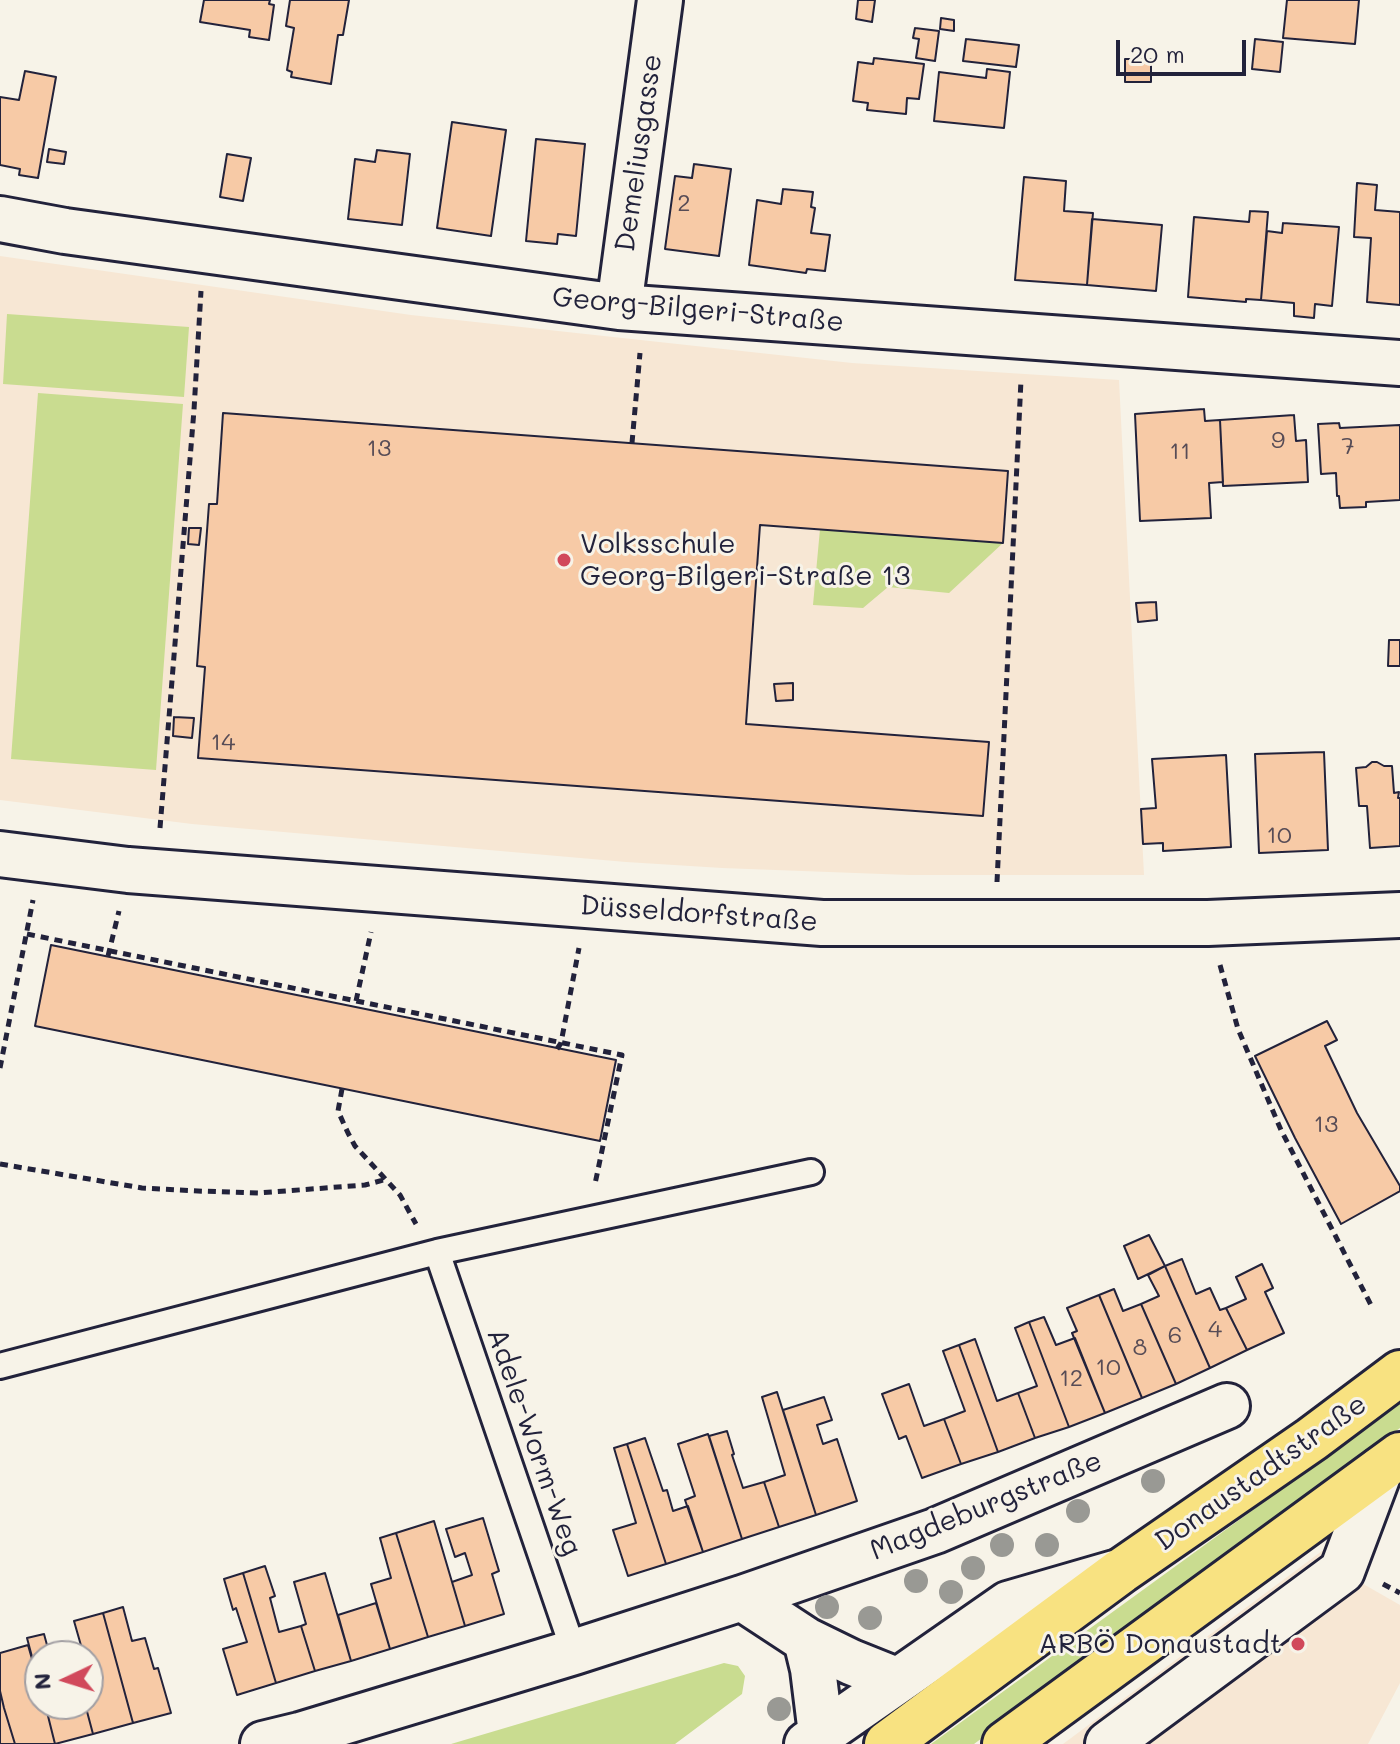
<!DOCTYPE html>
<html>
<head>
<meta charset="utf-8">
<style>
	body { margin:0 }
	#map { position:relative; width:1400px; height:1744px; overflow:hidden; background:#f7f3e8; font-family:Mali,sans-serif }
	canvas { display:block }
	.north { position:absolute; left:24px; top:1640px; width:80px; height:80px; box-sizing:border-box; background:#f7f3e8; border:2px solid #a29fa3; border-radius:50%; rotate:266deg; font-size:22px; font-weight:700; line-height:32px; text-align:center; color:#22223b }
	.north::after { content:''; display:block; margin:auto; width:28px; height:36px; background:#d1495b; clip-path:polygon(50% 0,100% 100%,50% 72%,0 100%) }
	.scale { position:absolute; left:1116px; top:40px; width:130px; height:36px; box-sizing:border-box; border:4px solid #22223b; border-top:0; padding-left:10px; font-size:24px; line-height:28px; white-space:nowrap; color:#22223b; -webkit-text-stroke:6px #f7f3e8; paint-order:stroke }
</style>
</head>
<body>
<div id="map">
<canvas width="1400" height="1744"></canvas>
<div class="north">N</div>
<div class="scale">20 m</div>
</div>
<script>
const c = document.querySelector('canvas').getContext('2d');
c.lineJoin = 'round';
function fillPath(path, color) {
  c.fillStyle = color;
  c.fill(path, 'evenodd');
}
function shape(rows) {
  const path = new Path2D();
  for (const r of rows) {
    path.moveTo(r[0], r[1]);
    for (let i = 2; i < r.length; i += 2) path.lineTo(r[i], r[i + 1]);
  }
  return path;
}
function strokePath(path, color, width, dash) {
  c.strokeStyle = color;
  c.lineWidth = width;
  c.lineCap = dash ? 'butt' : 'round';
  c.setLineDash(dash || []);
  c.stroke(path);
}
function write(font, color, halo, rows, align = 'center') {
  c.font = font + ' Mali,sans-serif';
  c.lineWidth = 6;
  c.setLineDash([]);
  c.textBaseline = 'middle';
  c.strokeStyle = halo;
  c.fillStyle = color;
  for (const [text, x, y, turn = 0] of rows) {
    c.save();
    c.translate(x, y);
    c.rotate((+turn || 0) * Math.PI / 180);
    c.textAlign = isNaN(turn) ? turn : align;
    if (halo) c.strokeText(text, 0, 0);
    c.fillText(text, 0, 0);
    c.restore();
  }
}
const built = shape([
	[0,256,411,315,852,363,1119,380,1144,875,909,875,722,868,626,862,192,824,0,800],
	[1330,1545,1365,1585,1400,1605,1400,1683,1368,1744,1063,1744]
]);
const green = shape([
	[7,314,189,327,184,397,3,384],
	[38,393,183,404,156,770,11,759],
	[820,529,1003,543,949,593,888,587,863,608,813,605],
	[1400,1403,1400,1428,974,1744,931,1744],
	[724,1663,738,1666,745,1676,742,1694,675,1744,451,1744]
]);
const building = shape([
	[204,0,270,0,269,4,274,5,269,40,249,37,250,30,200,22,204,0],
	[290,0,349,0,343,35,338,35,331,84,291,77,292,72,287,70,294,28,286,26,290,0],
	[858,0,875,0,872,22,856,19,858,0],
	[1287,0,1359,0,1355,44,1283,38,1287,0],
	[941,18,954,20,954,31,940,29,941,18],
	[915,28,939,31,935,61,916,58,919,39,913,38,915,28],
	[966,39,1019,45,1016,67,963,61,966,39],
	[1255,39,1283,42,1280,72,1252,69,1255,39],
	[874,58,924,64,919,99,907,98,906,114,867,110,868,103,853,101,858,62,873,64,874,58],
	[1125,59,1151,59,1151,82,1125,82,1125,59],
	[987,69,1010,72,1004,128,934,121,939,72,986,78,987,69],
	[25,71,56,77,38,178,19,175,20,169,0,165,0,97,19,100,25,71],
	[452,122,506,130,491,236,437,228,452,122],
	[536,139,585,144,576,236,558,234,557,244,526,241,536,139],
	[49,149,66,152,64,164,47,162,49,149],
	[377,150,410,154,402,225,348,219,355,159,375,162,377,150],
	[227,154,251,158,243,201,220,197,227,154],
	[694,164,731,169,719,256,665,249,675,176,692,178,694,164],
	[1024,177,1066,181,1064,211,1093,213,1087,285,1015,280,1024,177],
	[1357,183,1377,185,1375,210,1400,212,1400,305,1367,302,1371,238,1354,237,1357,183],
	[783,189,813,192,811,207,815,208,811,233,830,235,825,271,807,269,806,273,749,265,757,200,781,204,783,189],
	[1250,211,1268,212,1261,300,1246,299,1246,302,1188,297,1194,217,1249,222,1250,211],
	[1092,219,1162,225,1156,291,1087,285,1092,219],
	[1283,223,1339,227,1332,306,1315,304,1314,318,1294,316,1294,303,1261,300,1267,231,1282,233,1283,223],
	[1204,409,1205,421,1220,420,1223,482,1209,483,1211,518,1140,521,1135,414,1204,409],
	[223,413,1008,471,1003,543,760,525,746,724,989,742,983,816,198,758,205,667,197,666,209,504,217,504,223,413],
	[1294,415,1296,441,1306,440,1308,482,1223,486,1220,420,1294,415],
	[1339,423,1340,428,1400,425,1400,500,1366,502,1366,507,1340,508,1339,496,1337,496,1336,473,1321,474,1318,424,1339,423],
	[189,528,201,528,199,545,188,544,189,528],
	[1156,602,1157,620,1138,622,1136,603,1156,602],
	[1389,640,1400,640,1400,666,1388,666,1389,640],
	[793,683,793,700,776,701,774,684,793,683],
	[174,717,194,718,192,738,173,736,174,717],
	[1324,752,1328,850,1259,853,1255,754,1324,752],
	[1226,755,1231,847,1163,851,1163,843,1143,844,1141,809,1156,808,1152,759,1226,755],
	[1372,762,1377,762,1384,766,1392,766,1394,793,1399,792,1398,798,1400,798,1400,846,1370,848,1367,806,1359,806,1356,768,1366,767,1372,762],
	[51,945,616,1060,600,1141,35,1026,51,945],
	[1327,1021,1337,1040,1325,1046,1357,1113,1400,1186,1400,1191,1341,1224,1295,1138,1255,1056,1327,1021],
	[1149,1235,1165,1266,1138,1279,1124,1246,1149,1235],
	[1182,1259,1196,1294,1210,1288,1220,1310,1226,1308,1247,1350,1210,1368,1165,1266,1182,1259],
	[1262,1264,1273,1288,1265,1292,1284,1333,1247,1350,1226,1308,1246,1299,1236,1277,1262,1264],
	[1165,1266,1210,1368,1176,1384,1141,1304,1159,1296,1148,1275,1165,1266],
	[1114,1289,1123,1311,1141,1304,1176,1384,1142,1398,1099,1295,1114,1289],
	[1099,1295,1142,1398,1105,1413,1072,1333,1077,1331,1067,1308,1099,1295],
	[1044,1317,1056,1345,1075,1338,1105,1413,1069,1427,1029,1322,1044,1317],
	[1029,1322,1069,1427,1035,1438,1018,1393,1037,1386,1015,1328,1029,1322],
	[975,1339,997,1401,1018,1393,1035,1438,998,1452,959,1345,975,1339],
	[959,1345,998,1452,961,1464,944,1419,965,1411,943,1351,959,1345],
	[909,1384,924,1426,944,1419,961,1464,922,1478,906,1436,899,1439,882,1394,909,1384],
	[777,1392,816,1515,779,1527,764,1482,785,1475,762,1397,777,1392],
	[824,1397,832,1420,817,1425,823,1444,837,1439,857,1501,816,1515,783,1410,824,1397],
	[727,1431,734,1454,732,1455,743,1488,764,1482,779,1527,742,1539,709,1436,727,1431],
	[708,1434,742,1539,703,1552,685,1500,695,1496,678,1444,708,1434],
	[645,1438,663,1491,667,1490,673,1511,688,1506,703,1552,666,1564,627,1444,645,1438],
	[627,1444,666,1564,628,1576,613,1530,636,1523,614,1448,627,1444],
	[483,1518,499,1571,492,1574,504,1614,465,1626,452,1582,472,1575,465,1553,455,1557,446,1529,483,1518],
	[434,1521,465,1626,428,1637,396,1533,434,1521],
	[396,1533,428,1637,390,1649,371,1584,391,1578,380,1538,396,1533],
	[265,1566,275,1596,270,1598,279,1632,301,1626,315,1671,276,1683,243,1573,265,1566],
	[243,1573,276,1683,237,1695,223,1649,247,1642,236,1608,233,1610,224,1579,243,1573],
	[325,1573,351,1661,315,1671,301,1626,306,1624,294,1582,325,1573],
	[376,1603,390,1649,351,1661,338,1615,376,1603],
	[123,1607,132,1641,145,1638,154,1669,158,1668,171,1713,133,1723,103,1613,123,1607],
	[103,1613,133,1723,93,1734,85,1704,88,1704,88,1686,92,1685,88,1672,88,1656,84,1656,74,1621,103,1613],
	[44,1634,50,1656,40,1656,40,1687,27,1638,44,1634],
	[28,1645,40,1687,40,1704,45,1704,55,1744,15,1744,4,1708,0,1691,0,1653,28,1645],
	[0,1691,4,1708,15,1744,0,1744,0,1691],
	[45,1704,85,1704,93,1734,55,1744,45,1704]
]);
const path = shape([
	[632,443,640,353],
	[160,828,194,410,201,291],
	[997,882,1021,380],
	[27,934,622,1055,595,1184],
	[108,956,119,911],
	[1220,965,1238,1029,1281,1130,1372,1307],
	[356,1001,371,932],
	[557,1049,561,1043,579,948],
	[0,1068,33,900],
	[342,1089,338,1111,348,1133,355,1146,400,1195,416,1224],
	[0,1164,142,1188,198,1191,258,1193,365,1185,387,1179],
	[1383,1584,1400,1593]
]);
const service = shape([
	[437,1252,574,1652],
	[0,1366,437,1252,811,1172]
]);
const minor = shape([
	[0,219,65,231,619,307,1400,363],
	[619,307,660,0],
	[0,854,128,870,822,923,1208,923,1400,915],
	[742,1598,806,1640,851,1662,896,1680],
	[806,1640,813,1669,821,1734],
	[263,1744,300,1735,574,1652,742,1598,935,1531,1227,1406],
	[807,1744,1008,1604,1115,1573],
	[1108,1744,1342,1571,1380,1470]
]);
const primary = shape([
	[887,1744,1121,1571,1312,1439,1400,1373],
	[1005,1744,1400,1455]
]);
const trees = [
	[1153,1481],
	[1078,1511],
	[1002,1545],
	[1047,1545],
	[973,1568],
	[916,1581],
	[951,1592],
	[827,1607],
	[870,1618],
	[779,1709]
];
const markers = [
	[564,560,8,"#d1495b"],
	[1298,1644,8,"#d1495b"]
];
const numberNames = [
	["2",684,204],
	["9",1278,441],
	["7",1348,447],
	["13",379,449],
	["11",1180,452],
	["14",223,743],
	["10",1279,836],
	["13",1326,1125],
	["4",1215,1330],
	["6",1175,1336],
	["8",1140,1348],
	["10",1108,1368],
	["12",1071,1379]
];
const streetNames = [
	["Demeliusgasse",639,153,-82],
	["Georg-Bilgeri-Straße",698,310,5],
	["Düsseldorfstraße",699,914,4],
	["Adele-Worm-Weg",534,1442,71],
	["Donaustadtstraße",1261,1473,-35],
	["Magdeburgstraße",986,1506,-22]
];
const poiNames = [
	["Volksschule",580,544],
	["Georg-Bilgeri-Straße 13",580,576],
	["ARBÖ Donaustadt",1282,1644,"right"]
];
fillPath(built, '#f7e7d4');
fillPath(green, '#c9dc90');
fillPath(building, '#f7caa6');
strokePath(building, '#22223b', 2);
strokePath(service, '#22223b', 30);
strokePath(minor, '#22223b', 50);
strokePath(primary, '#22223b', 50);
strokePath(path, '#22223b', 5, [8, 6]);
strokePath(service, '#f7f3e8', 24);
strokePath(minor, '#f7f3e8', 44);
strokePath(primary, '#f8e281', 44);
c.fillStyle = '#999994';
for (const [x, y] of trees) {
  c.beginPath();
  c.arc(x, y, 12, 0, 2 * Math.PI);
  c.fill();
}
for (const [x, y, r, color] of markers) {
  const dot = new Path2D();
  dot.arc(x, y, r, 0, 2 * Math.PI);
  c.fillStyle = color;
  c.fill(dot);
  strokePath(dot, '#f7f3e8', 3);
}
write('24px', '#574c56', null, numberNames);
write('28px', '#22223b', '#f7f3e8', streetNames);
write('28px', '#22223b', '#f7f3e8', poiNames, 'left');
</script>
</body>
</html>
